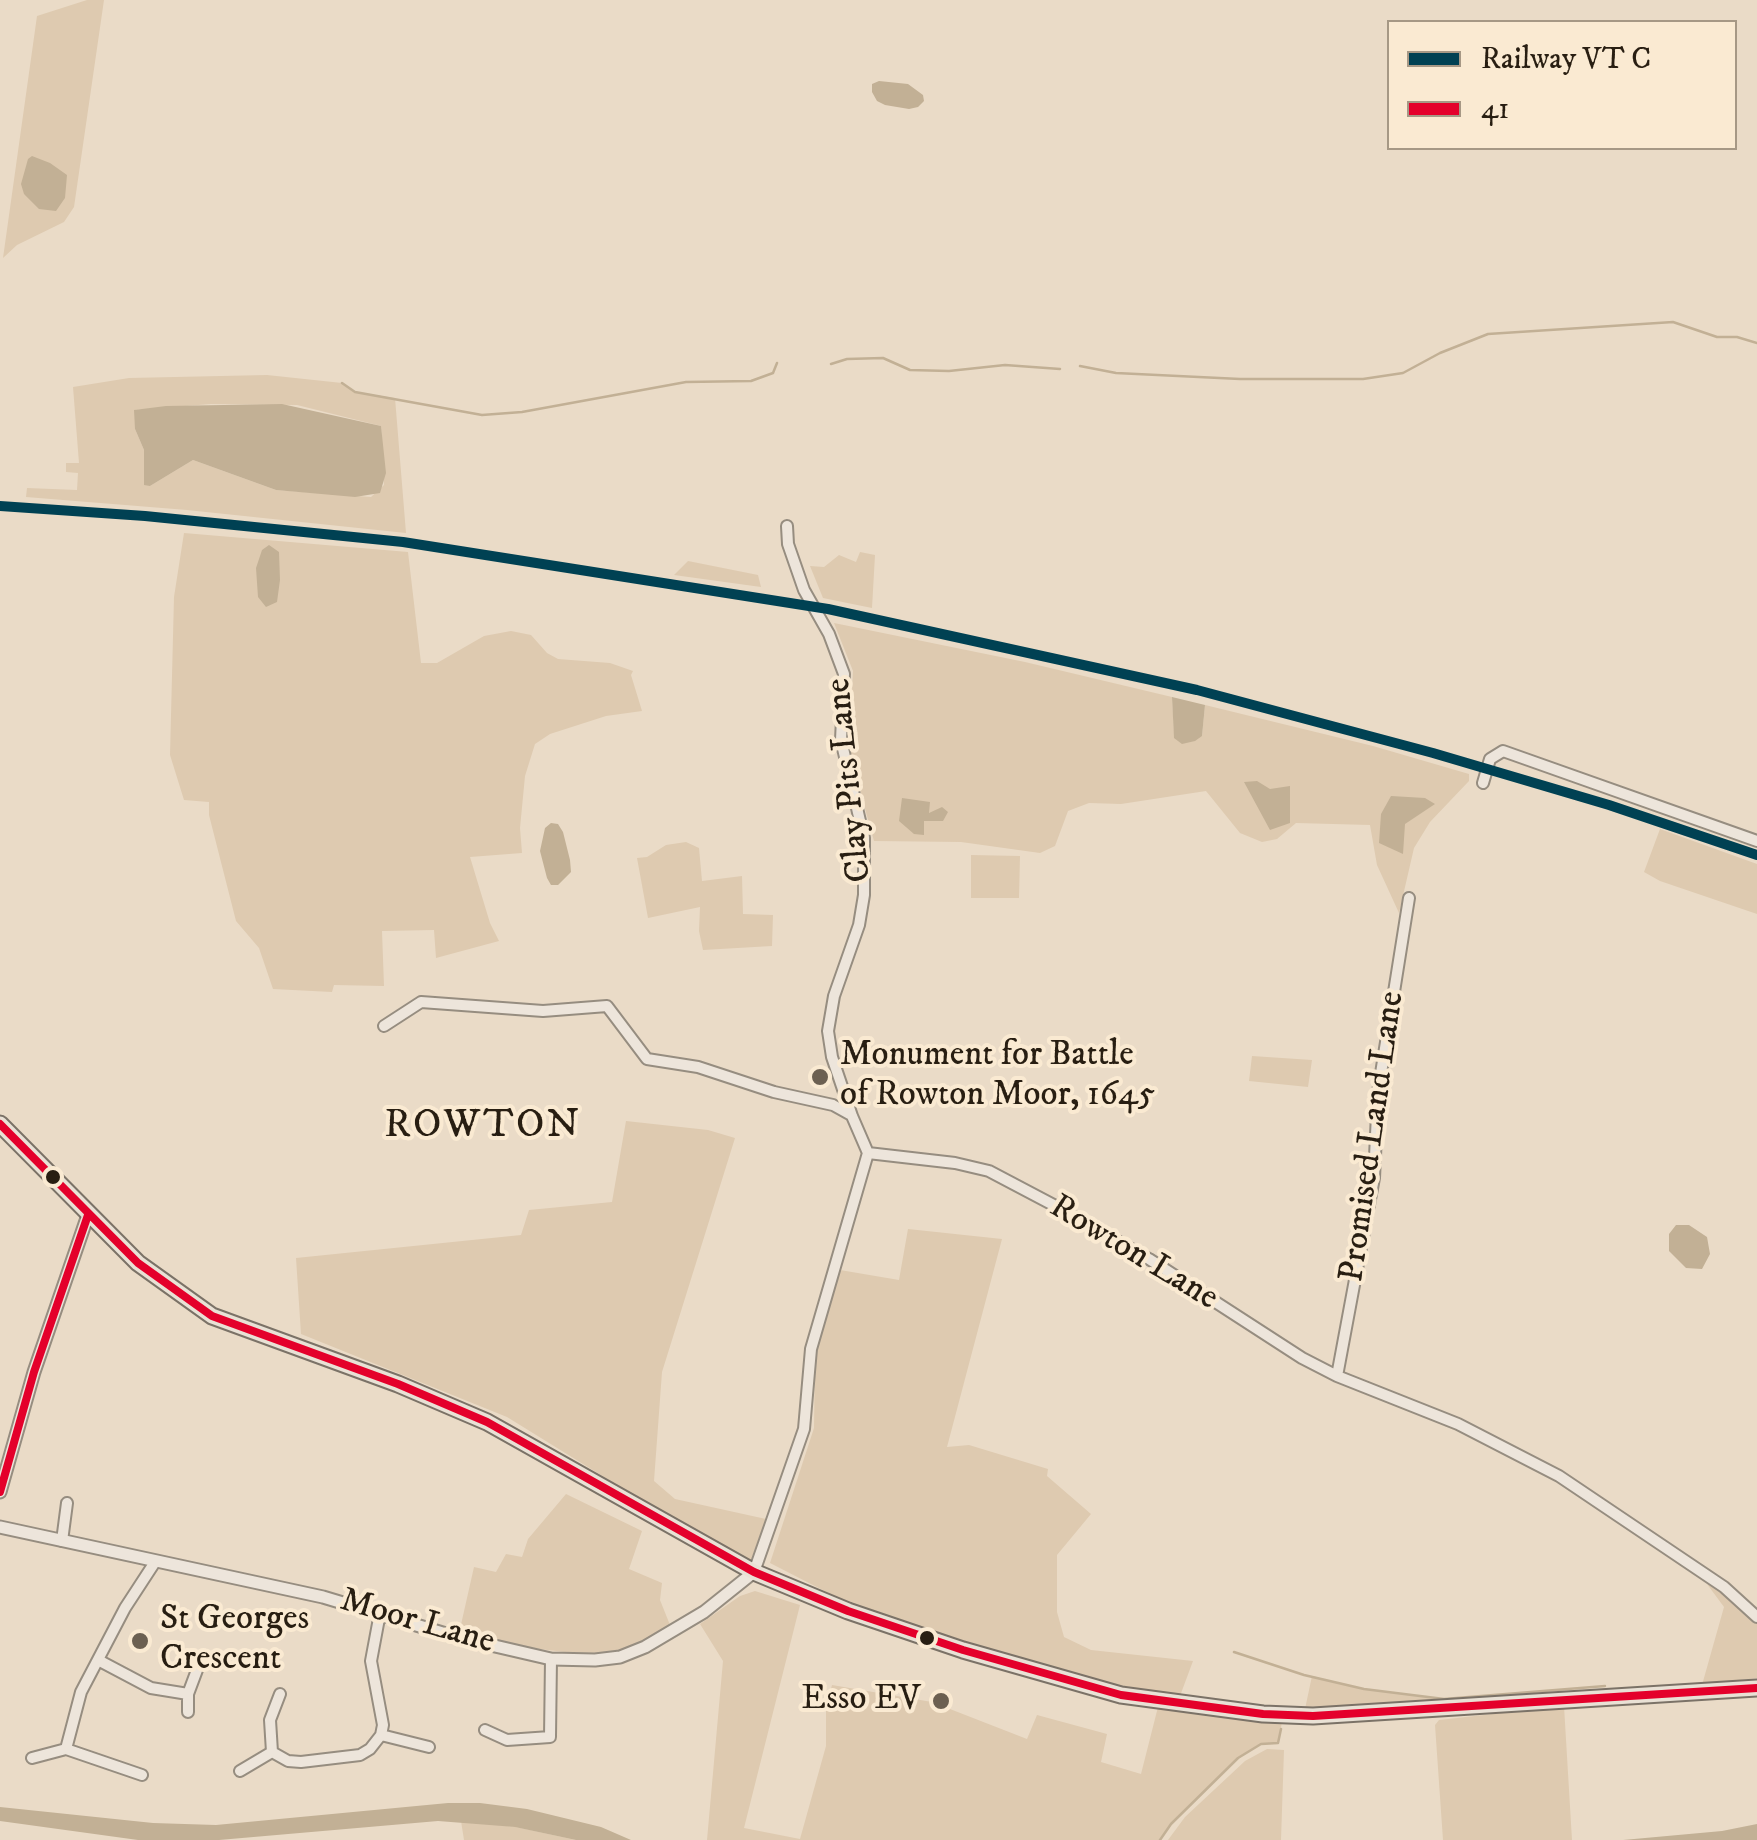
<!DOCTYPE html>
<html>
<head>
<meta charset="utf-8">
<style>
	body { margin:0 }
	#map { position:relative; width:1757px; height:1840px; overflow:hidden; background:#eadbc7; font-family:"IM FELL DW Pica",serif }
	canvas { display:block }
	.legend { position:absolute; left:1387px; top:20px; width:350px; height:130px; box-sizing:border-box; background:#faead2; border:2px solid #a69885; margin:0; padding:12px 18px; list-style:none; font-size:30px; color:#281e12 }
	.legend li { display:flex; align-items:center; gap:20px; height:50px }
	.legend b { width:50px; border:2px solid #a69885 }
</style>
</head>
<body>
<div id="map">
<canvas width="1757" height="1840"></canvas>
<ul class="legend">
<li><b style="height:12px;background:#004153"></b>Railway VT C</li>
<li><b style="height:12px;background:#e4002b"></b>41</li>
</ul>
</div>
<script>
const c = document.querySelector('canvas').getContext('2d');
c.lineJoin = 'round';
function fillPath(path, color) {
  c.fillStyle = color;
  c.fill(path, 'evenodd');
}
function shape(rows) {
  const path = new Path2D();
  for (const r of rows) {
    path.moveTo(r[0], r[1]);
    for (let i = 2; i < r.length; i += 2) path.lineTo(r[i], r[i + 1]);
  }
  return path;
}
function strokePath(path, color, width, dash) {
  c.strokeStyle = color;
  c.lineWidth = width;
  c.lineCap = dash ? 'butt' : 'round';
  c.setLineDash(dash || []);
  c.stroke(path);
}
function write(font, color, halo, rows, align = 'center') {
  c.font = font + ' "IM FELL DW Pica",serif';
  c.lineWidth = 8;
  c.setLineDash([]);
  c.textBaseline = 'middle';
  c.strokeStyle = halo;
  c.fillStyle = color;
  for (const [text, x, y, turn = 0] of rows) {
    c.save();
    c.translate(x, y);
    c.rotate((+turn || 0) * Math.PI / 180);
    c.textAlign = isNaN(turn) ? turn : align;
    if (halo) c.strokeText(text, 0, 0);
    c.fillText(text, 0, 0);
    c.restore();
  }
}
const green = shape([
	[87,0,104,0,74,207,64,222,17,245,3,258,37,16],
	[267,375,342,383,355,392,395,398,406,533,187,510,26,497,27,488,77,490,78,473,66,472,66,463,79,463,73,387,129,378],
	[211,404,297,405,381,426,384,485,371,497,276,490,193,460,150,486,144,450,135,429,135,410],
	[184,533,408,552,421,663,437,663,484,636,511,631,531,635,547,653,558,659,610,663,633,671,631,675,642,711,606,716,550,734,535,744,525,776,520,828,522,853,470,857,490,923,499,941,436,958,434,930,382,931,384,986,334,985,332,992,273,989,259,948,236,921,209,815,209,802,184,800,170,755,174,597],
	[860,552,875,555,872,608,823,598,810,566,824,567,839,555,856,562],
	[688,561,758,575,761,587,674,575],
	[834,623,1025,662,1172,697,1174,733,1202,736,1205,705,1373,746,1469,774,1469,781,1430,822,1414,848,1399,913,1377,865,1370,825,1296,823,1277,839,1262,842,1240,833,1206,791,1121,804,1089,803,1068,811,1055,846,1040,853,961,842,874,841,849,751,853,671],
	[1660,829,1757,864,1757,914,1660,881,1644,872],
	[686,842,699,848,702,881,742,876,743,914,773,915,772,946,703,950,699,931,700,907,648,918,637,858,647,857,666,845],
	[971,855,1020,856,1019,898,971,898],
	[1252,1056,1312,1060,1308,1087,1249,1081],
	[626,1121,708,1130,735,1138,662,1372,654,1481,675,1499,766,1519,751,1560,651,1506,507,1417,301,1334,296,1258,521,1235,529,1210,612,1202],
	[908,1229,1002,1239,947,1447,969,1445,1048,1469,1047,1476,1091,1514,1057,1555,1057,1612,1064,1637,1091,1650,1193,1661,1180,1696,1074,1677,961,1641,848,1603,770,1563,814,1428,815,1355,840,1270,899,1280],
	[566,1494,642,1531,629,1569,662,1583,660,1600,670,1625,624,1651,583,1654,521,1647,460,1629,474,1567,496,1572,506,1554,522,1557,528,1539],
	[1707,1584,1724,1593,1757,1622,1757,1678,1702,1685,1724,1607],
	[755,1591,800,1605,744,1828,800,1839,826,1746,826,1707,832,1685,932,1702,1027,1739,1037,1715,1107,1734,1101,1762,1141,1774,1158,1707,1282,1722,1278,1743,1261,1744,1238,1758,1171,1824,1160,1840,707,1840,723,1661,700,1624,740,1596],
	[1312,1676,1364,1689,1444,1699,1362,1710,1305,1709],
	[1564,1706,1572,1840,1443,1840,1435,1725,1439,1720],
	[1267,1749,1284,1750,1281,1840,1168,1840,1185,1817,1245,1761],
	[461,1821,516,1827,576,1840,464,1840]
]);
const water = shape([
	[879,81,908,84,923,95,924,101,918,107,909,109,885,105,877,101,872,92,872,84],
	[32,156,50,163,67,175,65,198,56,211,39,209,24,194,21,184,28,159],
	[282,404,381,426,386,473,380,493,355,497,276,490,193,460,150,486,144,485,144,450,135,429,134,410,166,406],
	[269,545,279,552,280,580,277,602,266,607,258,597,256,568,262,550],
	[1172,697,1205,705,1202,736,1195,741,1182,744,1174,738],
	[1257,781,1270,789,1290,786,1290,823,1270,830,1244,782],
	[1391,796,1425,798,1435,804,1405,824,1403,854,1379,843,1381,814],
	[902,798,930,802,929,813,942,807,948,812,943,821,924,821,924,835,914,834,899,821],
	[551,823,558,824,563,832,570,860,571,872,558,885,551,885,547,878,540,851,545,828],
	[1676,1225,1689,1225,1707,1237,1710,1254,1702,1269,1686,1268,1669,1251,1669,1234],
	[448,1803,480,1803,527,1809,601,1827,631,1840,576,1840,515,1827,438,1821,219,1840,138,1840,0,1821,0,1807,153,1823,216,1825],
	[1757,1824,1757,1840,1623,1840,1722,1831]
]);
const stream = shape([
	[831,364,847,359,883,358,910,370,949,371,1005,365,1060,369],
	[1080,366,1116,373,1240,379,1363,379,1403,373,1440,353,1488,334,1673,322,1717,337,1737,337,1757,343],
	[342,383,355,392,482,415,522,412,686,382,751,381,773,373,777,363],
	[1234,1652,1304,1675,1364,1689,1444,1699,1605,1686],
	[1160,1840,1171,1824,1238,1758,1261,1744,1278,1743,1281,1729]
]);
const minor = shape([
	[787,526,788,544,804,590,829,634,844,674,841,740,864,838,864,895,859,925,834,996,828,1031,832,1057,852,1116,868,1153],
	[1483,783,1490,759,1503,751,1757,841],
	[384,1026,421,1002,543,1011,607,1006,647,1059,698,1067,774,1092,833,1105,851,1115],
	[868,1153,955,1163,989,1171,1063,1210,1149,1259,1302,1358,1337,1376,1458,1424,1559,1476,1724,1587,1757,1617],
	[1337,1376,1374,1178,1378,1092,1409,898],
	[62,1541,67,1503],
	[754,1572,804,1429,811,1349,868,1153],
	[98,1660,151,1688,188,1694],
	[188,1712,188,1694,197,1670],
	[485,1730,507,1740,550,1737,551,1659],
	[381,1735,429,1747],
	[66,1749,142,1775],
	[272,1752,270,1720,280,1694],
	[32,1758,66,1749,81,1692,125,1608,155,1562],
	[240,1771,272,1752,288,1761,301,1762,360,1755,370,1749,381,1735,383,1725,371,1661,380,1613]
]);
const tertiary = shape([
	[0,1492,34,1372,88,1215],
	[0,1527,323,1597,456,1637,551,1659,595,1660,620,1657,645,1647,704,1612,754,1572]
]);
const trunk = shape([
	[0,1124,138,1263,212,1316,398,1384,487,1422,754,1572,848,1611,963,1650,1121,1695,1263,1714,1313,1716,1757,1688]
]);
const bus1 = shape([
	[0,1124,138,1263,212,1316,398,1384,487,1422,754,1572,848,1611,963,1650,1121,1695,1263,1714,1313,1716,1757,1688],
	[0,1492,34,1372,88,1215]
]);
const rail1 = shape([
	[0,506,145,516,403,542,828,609,1197,690,1433,753,1609,805,1757,855]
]);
const markers = [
	[820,1077,10,"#6c6051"],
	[53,1177,9,"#281e12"],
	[927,1638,9,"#281e12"],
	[140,1641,10,"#6c6051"],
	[941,1701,10,"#6c6051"]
];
const streetNames = [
	["Clay Pits Lane",851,780,-96],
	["Promised Land Lane",1374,1137,-82],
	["Rowton Lane",1133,1254,31],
	["Moor Lane",417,1623,16]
];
const poiNames = [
	["Monument for Battle",840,1057],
	["of Rowton Moor, 1645",840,1097],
	["St Georges",160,1621],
	["Crescent",160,1661],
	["Esso EV",921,1701,"right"]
];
const quarterNames = [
	["ROWTON",483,1128]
];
fillPath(green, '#decab0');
fillPath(water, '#c2b095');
strokePath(stream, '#c2b095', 2.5);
strokePath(minor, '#968d80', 14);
strokePath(tertiary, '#968d80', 15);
strokePath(trunk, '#7b7267', 19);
strokePath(minor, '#ede5db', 10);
strokePath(tertiary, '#ede5db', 11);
strokePath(trunk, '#e9e1d5', 15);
strokePath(bus1, '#e4002b', 8);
strokePath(rail1, '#004153', 10);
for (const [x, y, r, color] of markers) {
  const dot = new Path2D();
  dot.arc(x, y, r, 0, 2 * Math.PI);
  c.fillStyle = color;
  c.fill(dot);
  strokePath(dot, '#faead2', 4);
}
write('35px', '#281e12', '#faead2', streetNames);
write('35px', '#281e12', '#faead2', poiNames, 'left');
c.letterSpacing = '2.5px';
write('40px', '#281e12', '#faead2', quarterNames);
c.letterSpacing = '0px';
</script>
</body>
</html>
